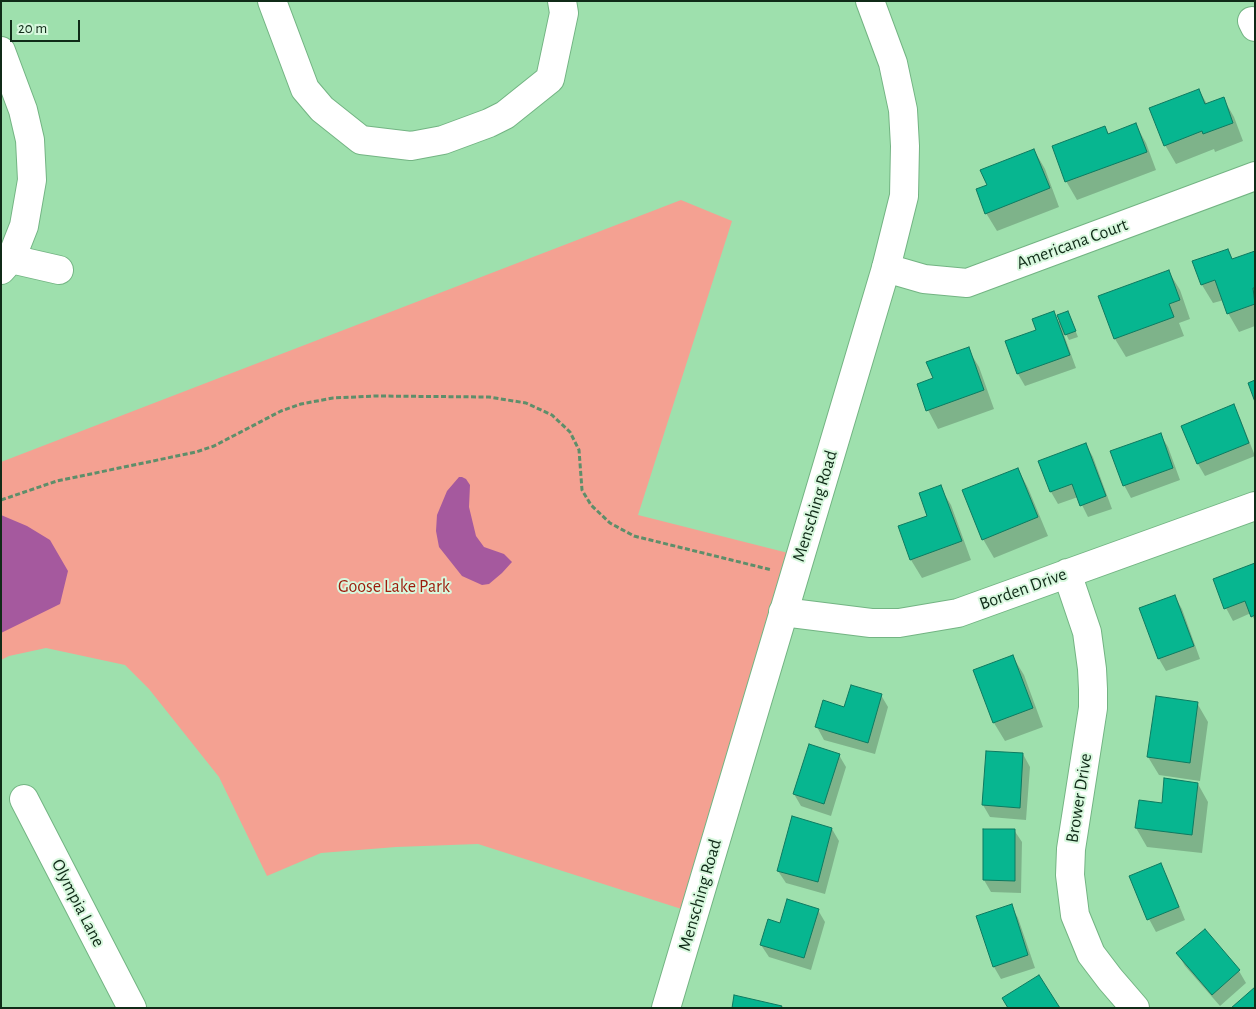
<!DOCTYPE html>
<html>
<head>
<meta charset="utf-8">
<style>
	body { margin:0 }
	#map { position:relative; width:1256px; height:1009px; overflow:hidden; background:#9ee0ad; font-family:"Alegreya Sans",sans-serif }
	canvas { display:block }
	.frame { position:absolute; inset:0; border:2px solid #102b18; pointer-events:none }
	.scale { position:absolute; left:10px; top:20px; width:70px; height:22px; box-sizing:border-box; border:2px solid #102b18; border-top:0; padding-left:6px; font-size:15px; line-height:18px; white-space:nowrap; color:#102b18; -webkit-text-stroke:4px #d8f8de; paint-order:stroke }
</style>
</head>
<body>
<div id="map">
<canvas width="1256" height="1009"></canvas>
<div class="frame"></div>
<div class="scale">20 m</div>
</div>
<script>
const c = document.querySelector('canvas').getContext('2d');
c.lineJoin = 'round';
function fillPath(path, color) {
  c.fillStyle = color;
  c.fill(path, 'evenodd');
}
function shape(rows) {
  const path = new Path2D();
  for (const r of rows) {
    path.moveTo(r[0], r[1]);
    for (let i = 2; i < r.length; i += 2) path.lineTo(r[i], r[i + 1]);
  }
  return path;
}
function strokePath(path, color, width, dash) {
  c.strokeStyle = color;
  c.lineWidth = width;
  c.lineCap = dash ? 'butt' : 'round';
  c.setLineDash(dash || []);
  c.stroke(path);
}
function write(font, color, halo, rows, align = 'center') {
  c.font = font + ' "Alegreya Sans",sans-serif';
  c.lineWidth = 4;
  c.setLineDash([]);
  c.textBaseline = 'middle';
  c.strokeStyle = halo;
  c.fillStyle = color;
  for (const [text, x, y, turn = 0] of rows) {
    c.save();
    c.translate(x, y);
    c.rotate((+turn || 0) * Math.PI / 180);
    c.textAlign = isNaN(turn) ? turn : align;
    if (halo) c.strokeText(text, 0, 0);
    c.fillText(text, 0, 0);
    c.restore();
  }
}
const green = shape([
	[681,200,732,221,638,515,800,556,694,913,478,844,396,847,321,853,267,876,219,777,149,689,125,665,46,648,9,656,1,660,1,462]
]);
const water = shape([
	[459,477,462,477,466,479,470,485,469,507,476,536,484,547,504,554,512,562,502,573,489,584,482,585,462,576,439,547,436,531,437,515,447,491],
	[1,515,27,526,50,540,68,571,60,604,1,633]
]);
const shadow = shape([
	[1199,90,1207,104,1223,98,1234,117,1243,141,1215,152,1214,149,1176,164,1165,145],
	[1136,125,1146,143,1156,170,1077,200,1066,181,1105,128,1109,135],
	[1034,150,1045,169,1059,207,997,231,986,213,988,185],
	[1228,250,1233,260,1255,252,1255,326,1239,332,1228,313,1224,300,1213,303,1202,285,1194,262],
	[1169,272,1180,290,1190,319,1179,323,1184,336,1126,357,1115,339],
	[1068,312,1078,337,1069,340,1066,334,1064,335,1076,368,1025,386,1018,374,1006,342,1037,331,1054,313,1059,322],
	[968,349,979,367,994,409,938,429,928,410,918,385,934,379],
	[1233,406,1240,418,1255,456,1205,476,1198,464,1183,426],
	[1160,434,1168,447,1180,480,1131,498,1124,485],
	[1086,445,1093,457,1112,509,1088,517,1078,497,1058,504,1051,492,1040,462],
	[1018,469,1028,488,1048,536,994,558,983,539],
	[940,487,951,505,971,560,922,578,911,560,900,527,929,517],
	[1255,564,1255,621,1251,613,1233,621,1226,608],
	[1175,597,1182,609,1200,659,1166,671,1159,659],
	[1013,657,1024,675,1043,727,1005,741,994,723],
	[881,695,888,707,875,754,824,740,817,727,845,708],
	[1197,703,1208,722,1200,781,1159,775,1148,757],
	[1023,754,1030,767,1026,820,990,817,983,805],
	[839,755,846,767,831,816,801,806,794,794],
	[1198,784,1208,802,1202,853,1147,847,1136,828,1163,804],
	[832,829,839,841,825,894,786,883,778,871],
	[1014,830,1022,842,1021,893,991,892,984,880],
	[1160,864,1167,876,1185,920,1156,932,1149,919,1131,876],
	[1011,906,1018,918,1035,968,1001,979,994,967,978,917],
	[818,910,825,922,811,970,769,957,761,945,781,924],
	[1178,954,1239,971,1246,983,1220,1006,1185,966]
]);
const building = shape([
	[1199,89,1205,104,1224,97,1233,123,1203,134,1202,131,1164,146,1149,108,1199,89],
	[1136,123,1147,152,1065,182,1052,146,1105,126,1108,134,1136,123],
	[1034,149,1050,188,985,214,976,189,987,185,980,170,1034,149],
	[1228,249,1232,259,1255,251,1255,288,1253,288,1255,304,1227,314,1215,280,1201,285,1192,261,1228,249],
	[1169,270,1180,300,1169,304,1174,317,1114,339,1098,296,1169,270],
	[1054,311,1070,355,1017,374,1005,341,1036,330,1032,319,1054,311],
	[1068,311,1076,331,1065,335,1057,315,1068,311],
	[969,347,984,390,926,411,917,384,933,378,926,362,969,347],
	[1255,380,1255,402,1248,383,1255,380],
	[1234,404,1249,443,1197,464,1181,426,1234,404],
	[1161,433,1173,468,1123,486,1110,451,1161,433],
	[1086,443,1106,496,1080,506,1072,484,1050,492,1038,461,1086,443],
	[1018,468,1038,517,982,540,962,490,1018,468],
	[941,485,962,541,910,560,898,526,927,516,919,493,941,485],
	[1255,563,1255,615,1251,617,1245,601,1224,609,1213,579,1255,563],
	[1175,595,1194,646,1158,659,1139,608,1175,595],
	[1013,655,1033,708,993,723,973,670,1013,655],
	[851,685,882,694,868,743,815,727,823,700,844,707,851,685],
	[1156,696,1198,702,1190,763,1147,757,1156,696],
	[809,744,840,754,824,804,793,794,809,744],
	[986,751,1023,753,1020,808,982,805,986,751],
	[1164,778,1198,783,1192,835,1135,828,1139,800,1162,803,1164,778],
	[792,816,832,828,818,882,777,871,792,816],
	[983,829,1015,829,1015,881,983,880,983,829],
	[1161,863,1179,907,1147,920,1129,876,1161,863],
	[787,899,819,909,804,958,760,945,768,919,780,923,787,899],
	[1012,904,1028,955,993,967,976,916,1012,904],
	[1205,929,1240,970,1212,995,1176,953,1205,929],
	[1039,975,1060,1008,1008,1008,1002,998,1039,975],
	[1255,987,1255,1008,1231,1008,1255,987],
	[734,995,782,1006,781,1008,732,1008,734,995]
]);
const path = shape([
	[1,500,57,481,196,452,214,446,281,411,301,404,333,398,375,396,489,397,526,403,552,415,570,432,579,450,582,490,591,505,610,523,634,536,772,570]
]);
const minor = shape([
	[272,1,305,89,322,109,361,140,411,146,443,140,489,123,505,115,550,79,564,13,562,1],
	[1252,21,1255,27],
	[1,51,23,110,30,140,32,180,24,226,11,259,1,270],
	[11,259,59,270],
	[886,268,924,279,967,283,1255,176],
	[1067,573,1087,632,1092,669,1093,689,1093,708,1071,849,1070,875,1075,915,1091,954,1110,979,1135,1008],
	[783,612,871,623,899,623,958,613,1255,506],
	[24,799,132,1008]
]);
const tertiary = shape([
	[666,1008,886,268,904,196,905,146,903,110,893,63,870,1]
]);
const streetNames = [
	["Americana Court",1072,244,-20],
	["Mensching Road",815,506,-73],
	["Borden Drive",1023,589,-20],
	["Brower Drive",1079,798,-81],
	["Mensching Road",700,895,-74],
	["Olympia Lane",78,903,63]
];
const parkNames = [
	["Goose Lake Park",394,587]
];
fillPath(green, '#f4a192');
fillPath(water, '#a5599e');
fillPath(shadow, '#0003');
fillPath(building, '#07b690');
strokePath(building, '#0d7a60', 1);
strokePath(minor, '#73b483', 30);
strokePath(tertiary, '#73b483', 30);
strokePath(path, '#5e8e6a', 3, [5, 2.5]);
strokePath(minor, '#fff', 28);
strokePath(tertiary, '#fff', 28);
write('18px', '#102b18', '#d8f8de', streetNames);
write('18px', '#9b1b0b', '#d8f8de', parkNames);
</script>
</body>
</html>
